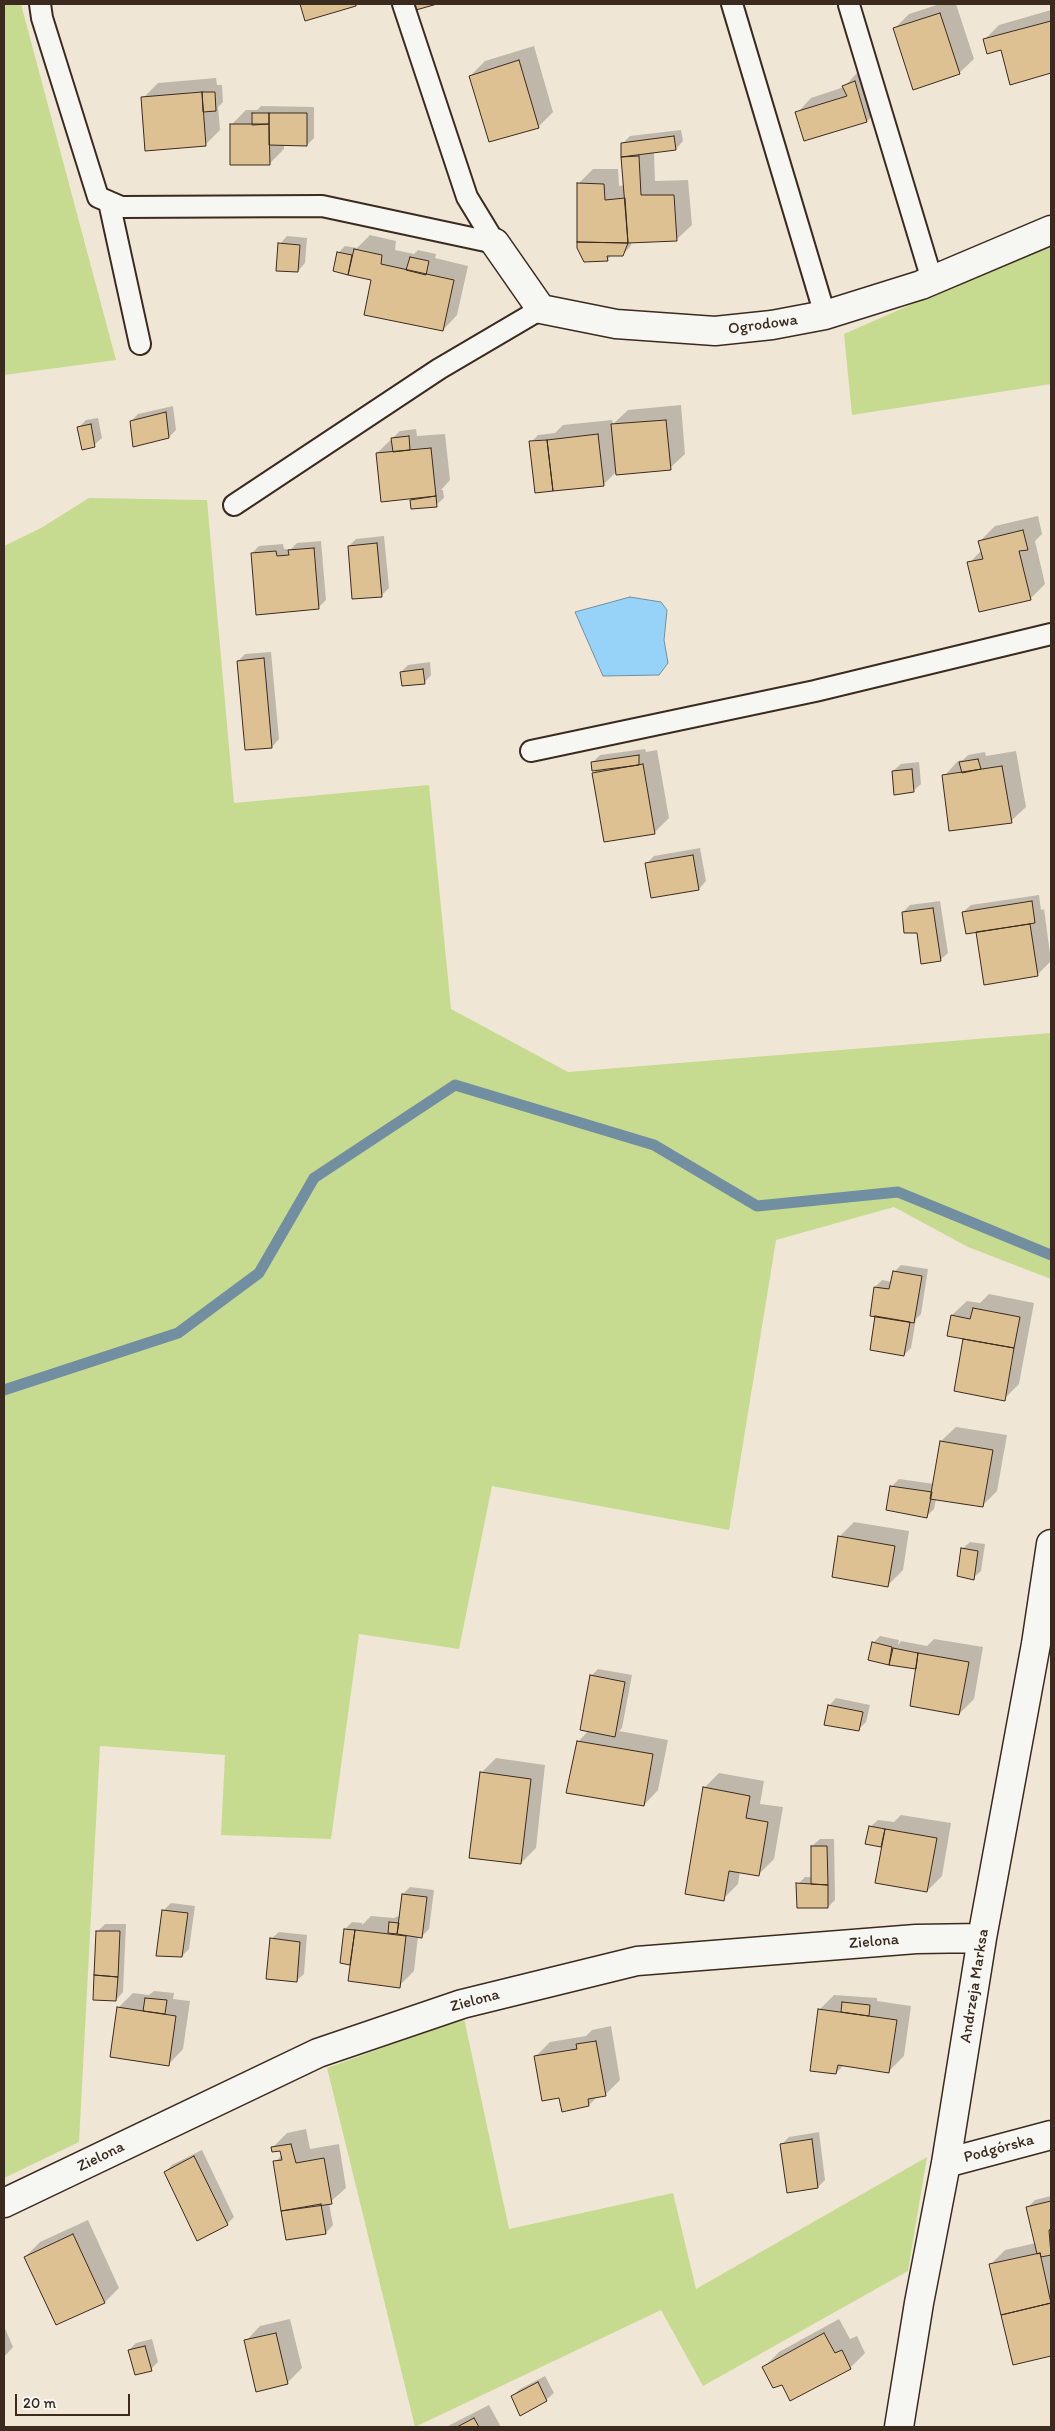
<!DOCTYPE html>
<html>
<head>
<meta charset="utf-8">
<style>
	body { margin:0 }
	#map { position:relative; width:1055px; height:2431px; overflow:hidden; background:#efe6d5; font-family:Itim,sans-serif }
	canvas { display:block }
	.frame { position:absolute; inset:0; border:5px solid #3b2a1e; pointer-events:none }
	.scale { position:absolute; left:15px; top:2394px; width:115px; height:22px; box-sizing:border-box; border:2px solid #3b2a1e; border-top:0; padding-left:6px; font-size:15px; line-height:18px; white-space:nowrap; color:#3b2a1e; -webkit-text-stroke:4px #f6f6f2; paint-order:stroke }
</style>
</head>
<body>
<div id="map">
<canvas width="1055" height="2431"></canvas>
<div class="frame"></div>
<div class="scale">20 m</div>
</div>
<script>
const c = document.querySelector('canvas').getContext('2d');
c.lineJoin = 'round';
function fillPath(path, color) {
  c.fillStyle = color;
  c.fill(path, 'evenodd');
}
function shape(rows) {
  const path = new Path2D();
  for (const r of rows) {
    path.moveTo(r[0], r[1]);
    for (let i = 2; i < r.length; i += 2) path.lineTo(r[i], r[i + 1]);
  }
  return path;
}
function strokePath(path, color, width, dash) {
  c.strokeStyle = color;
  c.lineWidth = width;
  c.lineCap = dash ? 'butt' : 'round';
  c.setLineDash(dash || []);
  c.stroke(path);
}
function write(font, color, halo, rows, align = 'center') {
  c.font = font + ' Itim,sans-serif';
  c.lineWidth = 4.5;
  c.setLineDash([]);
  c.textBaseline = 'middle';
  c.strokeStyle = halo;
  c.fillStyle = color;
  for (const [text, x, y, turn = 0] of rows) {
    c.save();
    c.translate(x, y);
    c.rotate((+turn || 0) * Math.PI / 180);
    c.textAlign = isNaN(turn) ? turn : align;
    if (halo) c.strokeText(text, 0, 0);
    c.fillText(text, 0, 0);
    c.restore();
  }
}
const green = shape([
	[4,4,21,4,116,360,4,375],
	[1051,243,1051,384,852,415,844,334],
	[89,498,207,500,234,803,429,785,451,1009,568,1072,1051,1033,1051,1279,968,1247,894,1207,776,1240,729,1530,492,1486,459,1649,359,1634,331,1839,221,1835,225,1755,100,1746,79,2142,4,2178,4,546,41,528],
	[464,2018,509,2229,673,2193,696,2289,927,2157,908,2271,703,2386,661,2310,415,2427,327,2068]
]);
const water = shape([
	[630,597,661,602,667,610,664,640,668,663,659,675,603,676,575,612,630,597]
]);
const shadow = shape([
	[302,4,357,4,306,20],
	[940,4,956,4,974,59,959,73,894,29,909,14],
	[1051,10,1051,72,1011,83,1001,48,984,40,999,25],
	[534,46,553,112,539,126,470,76,485,61],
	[859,71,882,106,867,121,805,139,797,113,811,98,844,87],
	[216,78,217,85,222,85,223,102,218,107,220,130,205,145,143,98,158,83],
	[261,106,314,107,314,138,307,145,284,144,284,149,269,164,231,125,246,110,257,110],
	[681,130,683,141,676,149,654,152,655,181,688,180,692,225,677,239,633,240,630,247,622,255,612,255,607,260,578,184,593,169,618,169,619,186,625,185,623,143,630,136],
	[370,235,396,241,395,250,414,254,418,250,436,254,435,258,468,266,457,315,443,330,373,279,334,270,338,253,345,246,357,248],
	[287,236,307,238,305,263,298,271,280,244],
	[681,405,685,454,670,468,617,471,604,484,531,442,538,435,555,433,563,425,612,420,613,424,628,410],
	[173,406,176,430,169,437,131,421,138,414],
	[98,418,102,438,94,445,79,427,86,420],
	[416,429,417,436,445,434,450,480,441,490,443,490,444,498,436,505,411,500,414,498,377,453,400,431],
	[1038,516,1042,534,1035,541,1045,584,1030,599,969,563,982,550,980,541,995,526],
	[384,536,389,588,381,596,349,546,356,539],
	[321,541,326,600,318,608,252,553,259,546,283,544,284,549,291,549,297,543],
	[271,652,279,739,272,747,238,661,245,654],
	[430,662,431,675,424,683,401,672,408,665],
	[645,749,646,752,657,750,669,818,654,833,594,773,597,769,593,762,600,755],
	[1016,751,1026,807,1011,821,944,776,958,761,963,760,968,755,985,752,986,756],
	[919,762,921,784,913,791,893,771,901,764],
	[700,848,706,881,699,889,652,897,647,863,654,856],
	[1039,895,1041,910,1044,909,1051,961,1037,975,977,931,963,912,971,905],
	[940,901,948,953,940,960,903,912,910,905],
	[901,1265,928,1269,921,1314,916,1319,911,1348,904,1355,877,1315,875,1287,882,1280,892,1282,894,1272],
	[989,1294,1034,1303,1019,1384,1004,1399,955,1390,965,1338,952,1315,967,1301,980,1303],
	[956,1427,1007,1435,997,1491,982,1506,936,1499,934,1509,927,1516,887,1509,892,1486,899,1479,934,1484,941,1441],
	[854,1522,909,1531,903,1570,888,1585,839,1537],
	[970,1542,985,1544,981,1571,973,1578,962,1549],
	[880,1636,899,1640,898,1645,901,1641,927,1646,934,1639,983,1647,974,1699,959,1714,917,1668,870,1659,873,1643],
	[598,1669,632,1675,622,1728,619,1731,668,1740,658,1790,644,1805,579,1741,589,1730,591,1676],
	[836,1698,870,1705,866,1722,858,1730,829,1706],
	[496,1758,545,1765,536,1848,521,1863,481,1773],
	[719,1773,764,1781,760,1804,783,1807,774,1859,759,1874,740,1871,738,1884,723,1899,704,1788],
	[901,1815,951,1823,942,1876,927,1891,884,1842,880,1846,870,1827,878,1820,894,1822],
	[820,1839,834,1839,835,1900,828,1907,798,1884,805,1877,812,1877,812,1846],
	[410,1887,434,1890,429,1929,422,1936,418,1936,414,1971,399,1986,352,1964,341,1962,345,1929,352,1922,362,1923,362,1925,371,1916,394,1918,401,1915,403,1894],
	[171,1903,195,1906,189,1949,182,1956,163,1911],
	[105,1924,126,1924,123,1992,116,2000,98,1931],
	[279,1932,307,1935,304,1974,296,1981,271,1939],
	[154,1991,174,1993,173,1999,190,2001,183,2049,169,2064,118,2008,133,1993,149,1995],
	[834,1995,877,1998,877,2001,911,2006,904,2056,889,2071,844,2065,836,2073,819,2010],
	[611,2026,620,2080,605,2095,598,2096,589,2105,560,2097,536,2056,550,2042,586,2036,592,2030],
	[306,2129,310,2149,339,2144,346,2188,329,2203,333,2225,326,2233,287,2239,275,2162,282,2155,280,2149,272,2148,287,2133],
	[819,2132,825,2180,818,2187,782,2144,789,2137],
	[202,2150,234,2217,227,2224,165,2172,172,2165],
	[1051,2196,1051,2355,1014,2363,990,2265,1005,2250,1036,2243,1028,2207,1035,2200],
	[88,2220,119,2288,105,2302,25,2257,40,2242],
	[290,2319,302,2368,287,2383,246,2341,260,2326],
	[839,2319,850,2339,857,2336,865,2353,850,2368,782,2383,764,2367,779,2352],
	[4,2326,13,2347,4,2357],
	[152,2339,158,2362,151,2369,129,2350,136,2343],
	[545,2376,554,2393,546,2400,512,2396,520,2389],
	[489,2405,501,2427,446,2427]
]);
const stream = shape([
	[4,1390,178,1333,259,1273,314,1178,455,1085,654,1145,757,1206,898,1192,1051,1255]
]);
const building = shape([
	[300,4,356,4,356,6,305,21,300,4],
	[414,4,437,4,416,10,414,4],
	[940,13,960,74,913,90,893,28,940,13],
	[1051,21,1051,73,1010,85,1001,50,987,54,983,39,1051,21],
	[519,60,539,128,489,142,469,76,519,60],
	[855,81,867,122,804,141,795,112,847,96,842,86,855,81],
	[202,92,215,92,216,111,203,112,202,92],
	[202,92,206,146,145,151,141,97,202,92],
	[252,113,269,113,269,124,252,125,252,113],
	[269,113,307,113,307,146,269,145,269,113],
	[230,124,269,124,270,165,230,165,230,124],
	[674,136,676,150,621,157,621,143,674,136],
	[639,156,641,195,674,195,677,241,628,243,621,157,639,156],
	[577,183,604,184,605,200,625,198,628,243,577,242,577,183],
	[577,242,628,243,623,256,607,256,608,261,584,262,577,248,577,242],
	[278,243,300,245,298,272,276,271,278,243],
	[354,249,382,255,381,264,454,280,443,331,364,315,371,280,348,275,354,249],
	[337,252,352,255,348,275,333,271,337,252],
	[410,257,429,261,426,275,406,270,410,257],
	[166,412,169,438,133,447,130,421,166,412],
	[666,420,671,470,616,475,611,424,666,420],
	[91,424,95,447,82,450,77,427,91,424],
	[598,434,604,486,553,491,547,440,598,434],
	[409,436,410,450,393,452,391,438,409,436],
	[547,440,553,491,535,493,529,441,547,440],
	[431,448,436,496,381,502,376,453,431,448],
	[436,496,437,507,411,509,410,500,436,496],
	[1023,530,1028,550,1019,551,1031,600,979,612,967,562,983,559,978,541,1023,530],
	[377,543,382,597,352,599,348,546,377,543],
	[314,548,319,609,256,615,251,553,276,551,277,556,289,555,288,550,314,548],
	[264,658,272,748,245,750,237,661,264,658],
	[423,669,425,684,402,686,400,672,423,669],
	[639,755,639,765,592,771,591,762,639,755],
	[978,759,981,769,962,773,959,762,978,759],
	[643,764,655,834,604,842,592,773,643,764],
	[1002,766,1012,823,949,831,942,775,1002,766],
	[912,769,914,792,894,795,892,771,912,769],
	[693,855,699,890,651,898,645,863,693,855],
	[1032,901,1035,923,966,934,962,912,1032,901],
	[933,908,941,961,921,964,917,933,904,933,902,912,933,908],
	[1030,924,1038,976,984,985,976,932,1030,924],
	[893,1271,922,1276,914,1323,870,1316,874,1287,889,1289,893,1271],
	[973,1308,1020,1317,1014,1348,947,1336,951,1315,970,1319,973,1308],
	[875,1316,910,1322,904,1356,870,1350,875,1316],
	[963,1339,1014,1348,1005,1401,954,1391,963,1339],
	[940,1441,993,1450,983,1507,930,1499,940,1441],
	[890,1486,932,1492,927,1518,886,1510,890,1486],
	[838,1536,895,1546,888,1587,832,1577,838,1536],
	[961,1548,978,1551,974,1580,957,1576,961,1548],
	[872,1642,892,1647,889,1665,868,1660,872,1642],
	[893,1648,918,1653,916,1669,889,1665,893,1648],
	[918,1653,969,1662,959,1715,910,1706,918,1653],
	[590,1675,625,1682,615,1737,580,1730,590,1675],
	[828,1705,863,1712,859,1731,824,1725,828,1705],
	[577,1741,653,1754,644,1806,566,1793,577,1741],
	[480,1772,531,1779,521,1864,469,1858,480,1772],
	[703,1787,750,1796,746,1818,768,1822,759,1876,729,1871,724,1901,685,1894,703,1787],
	[869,1826,885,1829,881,1847,865,1844,869,1826],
	[885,1829,937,1838,927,1892,875,1883,885,1829],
	[811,1846,827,1846,828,1885,811,1884,811,1846],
	[796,1883,828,1885,828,1908,797,1908,796,1883],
	[402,1894,427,1897,422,1938,397,1934,402,1894],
	[162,1910,188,1913,182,1957,156,1956,162,1910],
	[389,1922,399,1923,397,1934,388,1933,389,1922],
	[344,1929,355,1930,350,1965,340,1963,344,1929],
	[355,1930,406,1936,400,1988,348,1981,355,1930],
	[96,1931,120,1931,118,1977,94,1975,96,1931],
	[270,1938,300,1942,297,1982,266,1979,270,1938],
	[94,1975,118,1977,116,2001,93,2000,94,1975],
	[145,1998,167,2000,165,2014,143,2011,145,1998],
	[842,2002,870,2005,869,2016,841,2012,842,2002],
	[117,2007,176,2016,169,2066,110,2057,117,2007],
	[818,2009,897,2020,889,2073,838,2065,836,2074,810,2071,818,2009],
	[596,2041,606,2096,588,2099,589,2106,562,2112,559,2098,542,2101,534,2056,577,2049,576,2044,596,2041],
	[812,2139,818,2188,787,2193,780,2144,812,2139],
	[291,2144,296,2163,324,2158,332,2204,281,2211,273,2161,282,2160,280,2151,272,2152,271,2147,291,2144],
	[194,2156,228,2225,197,2241,164,2172,194,2156],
	[1051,2201,1051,2229,1049,2230,1051,2255,1041,2257,1040,2253,1037,2254,1026,2207,1051,2201],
	[321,2204,326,2234,286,2240,281,2211,321,2204],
	[73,2234,105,2303,56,2325,24,2257,73,2234],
	[1040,2253,1051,2303,1001,2315,989,2264,1040,2253],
	[1051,2303,1051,2356,1013,2365,1001,2315,1051,2303],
	[276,2333,288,2384,256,2392,244,2340,276,2333],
	[824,2333,835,2353,842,2350,851,2369,790,2401,782,2385,773,2388,762,2367,824,2333],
	[145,2346,152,2371,135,2375,128,2350,145,2346],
	[538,2382,547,2401,520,2416,511,2396,538,2382],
	[474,2418,479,2427,457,2427,474,2418]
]);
const lane = shape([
	[40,4,42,18,98,197,121,207,322,206,495,243],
	[403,4,467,197,495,243],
	[732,4,825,315],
	[849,5,932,280],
	[109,202,140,344],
	[234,505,439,369,541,309],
	[531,751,815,691,1051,634]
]);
const street = shape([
	[495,243,541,309,616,324,715,331,772,325,825,315,921,285,1051,230],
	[946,2163,1051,2135],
	[4,2203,318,2053,462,2004,637,1961,916,1939,982,1938],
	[899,2427,919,2303,946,2163,982,1938,1036,1644,1051,1544]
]);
const streetNames = [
	["Ogrodowa",763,325,-8],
	["Zielona",874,1942,-5],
	["Andrzeja Marksa",975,1986,-81],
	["Zielona",475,2001,-15],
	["Podgórska",999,2149,-15],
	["Zielona",101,2157,-26]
];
fillPath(green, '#c7db90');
fillPath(water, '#97d3f8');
strokePath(water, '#728fa1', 1);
fillPath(shadow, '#0003');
strokePath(stream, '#728fa1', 11);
fillPath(building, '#dec192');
strokePath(building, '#3b2a1e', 1);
strokePath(lane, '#3b2a1e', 24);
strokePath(street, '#3b2a1e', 31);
strokePath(lane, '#f6f6f2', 20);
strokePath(street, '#f6f6f2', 28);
write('16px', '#3b2a1e', '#f6f6f2', streetNames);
</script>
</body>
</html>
